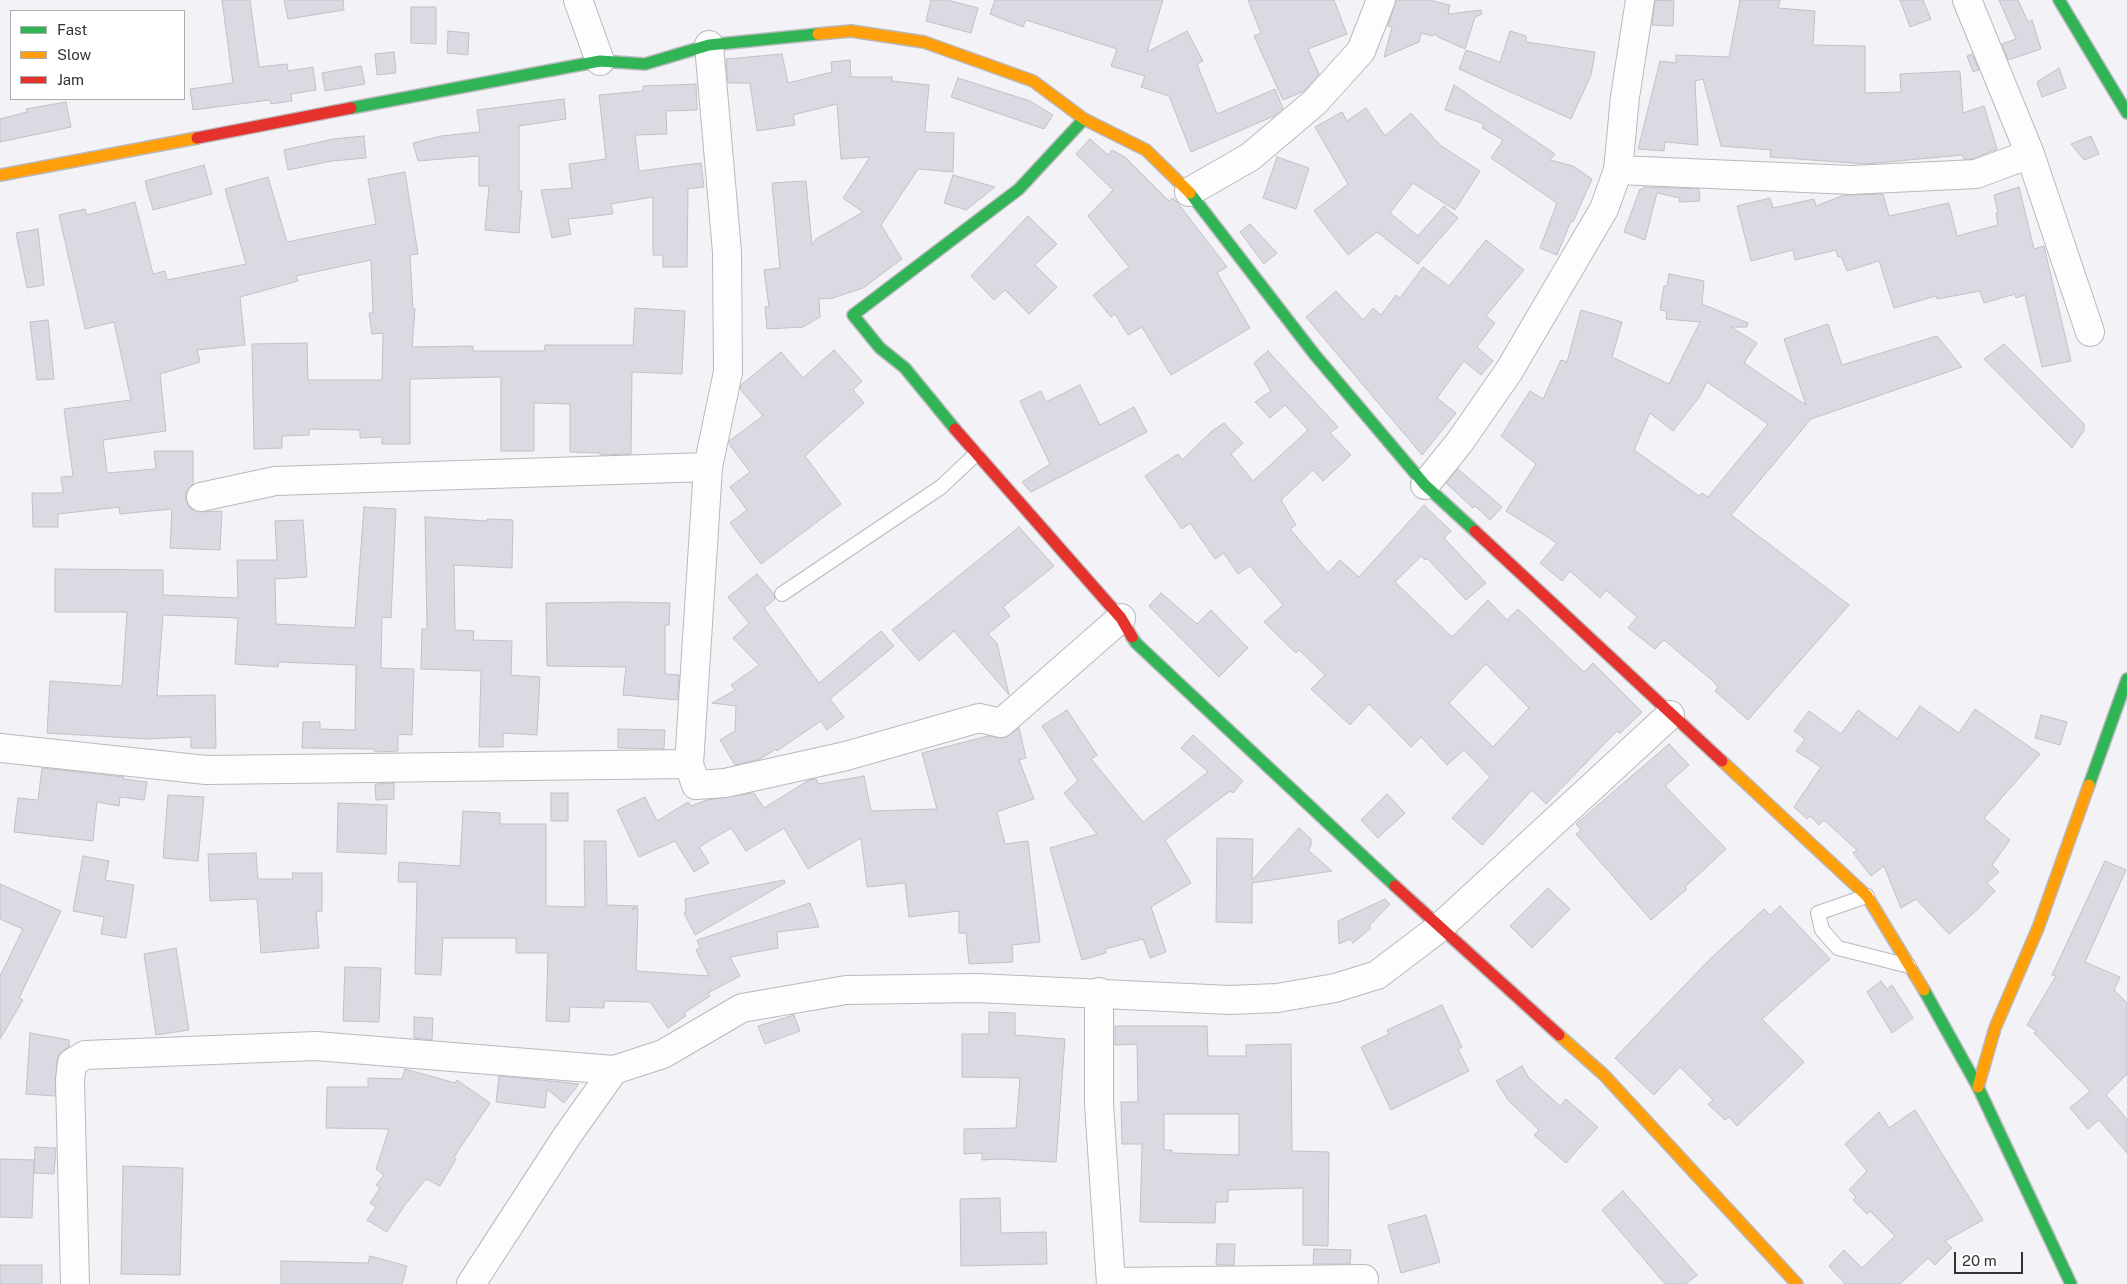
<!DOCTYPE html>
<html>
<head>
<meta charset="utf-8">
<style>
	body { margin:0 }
	#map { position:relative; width:2127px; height:1284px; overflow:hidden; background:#f2f2f7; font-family:"Public Sans",sans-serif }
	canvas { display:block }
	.legend { position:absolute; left:10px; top:10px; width:175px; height:90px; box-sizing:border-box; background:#fff; border:1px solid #adadae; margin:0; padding:6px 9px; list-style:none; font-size:15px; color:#323235 }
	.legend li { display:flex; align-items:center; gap:10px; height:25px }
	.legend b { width:25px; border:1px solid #adadae }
	.scale { position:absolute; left:1954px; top:1252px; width:69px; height:22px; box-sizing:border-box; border:2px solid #323235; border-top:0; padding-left:6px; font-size:15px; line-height:18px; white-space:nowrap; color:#323235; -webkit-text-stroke:4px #fff; paint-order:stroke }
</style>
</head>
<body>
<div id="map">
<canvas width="2127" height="1284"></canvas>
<ul class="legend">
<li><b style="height:6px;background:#30b455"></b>Fast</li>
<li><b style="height:6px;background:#ff9f0a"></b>Slow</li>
<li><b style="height:6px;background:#e5322d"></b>Jam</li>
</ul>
<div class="scale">20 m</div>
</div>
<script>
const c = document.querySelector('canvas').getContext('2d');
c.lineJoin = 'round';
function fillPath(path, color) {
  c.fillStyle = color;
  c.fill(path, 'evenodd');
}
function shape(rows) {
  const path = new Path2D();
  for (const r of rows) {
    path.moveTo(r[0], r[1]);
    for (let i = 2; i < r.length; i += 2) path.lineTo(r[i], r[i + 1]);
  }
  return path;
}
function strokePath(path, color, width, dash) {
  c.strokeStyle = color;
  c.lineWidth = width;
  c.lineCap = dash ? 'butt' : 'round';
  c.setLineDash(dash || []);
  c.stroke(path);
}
const building = shape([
	[222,0,250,0,259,67,287,64,288,71,313,67,316,90,291,94,292,101,271,104,270,100,193,110,190,89,233,83,222,0],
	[284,0,343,0,344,10,288,19,284,0],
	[931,0,947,0,978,8,971,33,926,21,931,0],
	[995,0,1163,0,1147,52,1187,31,1203,61,1197,64,1217,114,1275,89,1283,108,1274,116,1191,152,1169,96,1141,87,1145,76,1111,66,1117,49,1026,20,1023,27,990,14,995,0],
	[1248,0,1334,0,1347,34,1308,49,1319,74,1304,91,1283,100,1254,36,1261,33,1248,0],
	[1396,0,1429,0,1450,5,1448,14,1481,10,1482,14,1475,17,1465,49,1438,37,1436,34,1432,36,1421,33,1419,42,1384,57,1392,27,1388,26,1396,0],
	[1655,0,1674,1,1673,26,1652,25,1655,0],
	[1740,0,1780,0,1778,8,1815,11,1813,45,1865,46,1865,93,1901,92,1900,74,1960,71,1963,113,1984,106,1997,149,1973,159,1964,159,1962,155,1866,164,1770,157,1771,150,1721,146,1703,79,1695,81,1698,145,1665,142,1664,151,1638,149,1660,61,1676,63,1676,55,1729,57,1740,0],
	[1900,0,1923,0,1931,19,1910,27,1900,0],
	[1999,0,2018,0,2028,22,2032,20,2041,49,2008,60,2002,44,2016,39,1999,0],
	[411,7,436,7,436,44,411,43,411,7],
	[448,31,469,33,468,55,447,53,448,31],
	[1510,31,1526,36,1526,42,1595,52,1591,75,1571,119,1459,69,1466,50,1500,62,1510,31],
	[394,52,396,73,377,75,375,54,394,52],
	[782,54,788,83,832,72,831,62,850,60,851,77,892,77,892,81,929,85,925,132,954,133,953,172,918,169,881,225,902,259,863,288,833,298,819,299,820,317,803,327,767,329,765,307,769,307,764,270,780,268,772,183,806,181,812,245,816,239,863,212,843,198,870,157,841,159,837,104,793,115,795,125,757,131,750,83,728,83,726,59,782,54],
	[1972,54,1979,70,1973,72,1967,56,1972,54],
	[361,66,365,84,325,91,322,73,361,66],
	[2059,68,2066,88,2042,97,2037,82,2059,68],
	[958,78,1030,101,1053,115,1044,129,951,97,958,78],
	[696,84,697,110,666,111,667,134,635,135,639,171,701,163,704,187,688,189,687,267,663,267,663,255,653,255,653,197,611,204,613,214,568,219,571,234,552,238,541,190,572,188,569,164,606,159,599,95,643,91,643,86,696,84],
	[1454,85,1555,154,1550,160,1573,166,1592,179,1573,222,1571,221,1557,255,1540,248,1557,203,1491,158,1503,140,1482,128,1484,124,1445,110,1454,85],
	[564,99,566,119,519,126,519,191,522,191,519,233,485,230,489,186,479,186,479,156,418,161,413,143,441,136,480,132,477,110,564,99],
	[66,102,71,127,0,142,0,119,27,112,26,109,66,102],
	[1366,108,1385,136,1411,113,1440,145,1480,171,1455,210,1413,183,1390,213,1418,236,1444,206,1458,218,1418,264,1377,232,1348,255,1314,211,1348,184,1315,127,1342,112,1347,121,1366,108],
	[364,136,366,158,332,161,288,170,284,150,333,139,364,136],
	[2091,136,2099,154,2084,160,2071,144,2091,136],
	[1090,139,1108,155,1112,150,1125,157,1169,201,1173,198,1177,202,1227,267,1217,273,1250,328,1171,375,1142,327,1128,335,1115,314,1111,317,1093,295,1129,267,1088,216,1113,190,1076,154,1090,139],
	[1277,157,1309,168,1296,209,1263,198,1277,157],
	[204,165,212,194,153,210,145,181,204,165],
	[405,172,418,254,410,255,413,309,415,309,412,347,473,346,473,351,544,351,545,345,633,345,635,308,685,311,682,374,632,372,631,454,600,455,600,453,570,452,570,404,534,403,534,451,501,451,501,377,410,379,410,444,382,444,382,437,360,438,360,430,309,429,309,435,282,436,282,448,254,449,252,344,307,343,308,380,382,380,383,333,372,334,369,313,373,313,371,260,296,276,298,281,240,297,245,345,197,350,200,362,160,374,166,431,103,440,107,473,156,469,154,451,193,451,193,484,186,492,186,501,190,508,197,512,222,511,220,550,170,548,172,509,120,514,119,507,58,514,58,527,33,527,32,493,63,493,61,477,73,476,64,409,131,400,114,322,85,329,59,215,85,209,87,215,135,202,153,274,165,271,167,280,246,264,225,189,268,177,287,242,376,224,368,179,405,172],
	[953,175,995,187,966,210,944,203,953,175],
	[1644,187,1699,189,1700,201,1679,202,1680,198,1657,193,1645,240,1624,232,1640,189,1643,189,1644,187],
	[2019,187,2034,249,2044,246,2071,361,2042,367,2025,295,2016,298,2015,294,1984,303,1980,291,1937,299,1936,296,1894,308,1879,261,1847,271,1841,256,1838,257,1836,250,1795,260,1793,250,1751,261,1737,206,1770,198,1773,208,1814,199,1816,206,1844,195,1883,194,1889,216,1949,203,1957,236,1998,225,1996,213,1998,213,1994,195,2019,187],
	[1028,216,1057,244,1035,265,1057,287,1029,314,1005,290,994,300,971,276,1028,216],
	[1250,224,1277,253,1264,264,1240,232,1250,224],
	[38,229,44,285,27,288,16,233,38,229],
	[1486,240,1524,270,1486,316,1495,323,1477,347,1493,361,1481,375,1464,361,1437,398,1456,413,1422,455,1306,317,1336,291,1363,320,1373,308,1381,315,1396,295,1400,298,1423,267,1449,286,1486,240],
	[1669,274,1704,281,1702,304,1748,323,1747,327,1731,327,1757,343,1744,363,1806,405,1784,339,1828,324,1842,365,1937,336,1962,367,1811,419,1731,515,1849,605,1748,720,1715,691,1718,687,1713,681,1664,640,1655,649,1628,628,1637,617,1606,590,1600,598,1570,571,1562,581,1540,563,1557,543,1506,511,1536,464,1501,436,1530,391,1543,399,1561,360,1567,362,1581,310,1622,322,1612,357,1669,384,1700,322,1666,319,1667,311,1660,310,1664,286,1667,286,1669,274],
	[1707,382,1768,424,1708,497,1702,493,1699,496,1634,450,1650,413,1673,431,1700,396,1707,382],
	[48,320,54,379,37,380,30,322,48,320],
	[2004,344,2084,424,2084,430,2072,448,1984,359,2004,344],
	[834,350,862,381,853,390,864,403,805,456,841,504,761,564,730,523,747,510,730,487,750,472,729,444,729,441,763,416,740,389,741,385,781,352,803,378,834,350],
	[1268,351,1338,427,1330,433,1351,455,1323,481,1313,470,1281,500,1296,525,1290,529,1328,573,1340,560,1359,577,1424,505,1451,531,1444,538,1486,583,1466,600,1427,558,1425,560,1421,556,1395,582,1452,637,1488,600,1507,620,1518,609,1584,672,1593,663,1642,712,1620,733,1617,731,1546,804,1532,790,1482,845,1452,818,1490,777,1464,750,1447,765,1421,737,1411,747,1369,704,1350,725,1311,689,1325,675,1299,650,1296,653,1264,622,1283,605,1250,566,1238,574,1224,553,1215,559,1190,523,1182,529,1145,476,1178,454,1182,460,1212,431,1224,423,1243,443,1231,454,1253,481,1308,430,1285,405,1270,418,1255,402,1271,391,1254,363,1268,351],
	[1486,664,1529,708,1493,747,1449,703,1486,664],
	[1080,385,1100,425,1134,407,1147,432,1031,492,1022,482,1050,464,1020,401,1041,391,1046,402,1080,385],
	[1458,469,1502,507,1490,520,1475,506,1473,508,1446,483,1458,469],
	[364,507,396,509,391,618,382,617,381,668,414,669,412,735,398,734,398,751,375,752,374,749,302,748,303,722,320,722,320,729,355,730,356,665,279,662,278,667,235,664,238,618,163,615,157,696,215,695,216,748,191,748,191,737,146,739,47,733,50,681,122,686,127,612,55,612,55,569,163,570,163,595,238,598,237,560,277,560,275,521,303,520,307,577,275,579,276,624,355,628,364,507],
	[425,517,487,521,487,519,513,520,512,568,454,565,455,630,474,631,473,640,512,641,511,675,540,677,537,735,503,733,503,747,479,747,481,671,421,669,422,629,427,629,425,517],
	[1019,527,1054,566,1003,607,1010,616,988,634,997,643,1009,695,954,631,919,661,892,630,1019,527],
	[757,574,773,593,775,599,764,608,819,683,881,631,894,646,830,699,844,717,827,730,821,721,777,751,776,749,760,759,735,765,720,740,735,731,736,706,712,703,735,690,731,685,759,665,733,638,749,623,728,597,757,574],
	[1161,593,1197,624,1211,610,1248,648,1219,677,1149,606,1161,593],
	[625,602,670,603,669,625,665,625,665,674,679,675,677,700,623,695,626,667,547,666,546,603,625,602],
	[1920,706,1959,733,1975,709,2040,754,1984,818,2010,840,1992,865,1999,872,1987,883,1995,891,1978,909,1949,934,1916,899,1901,908,1884,866,1871,876,1853,853,1857,850,1824,820,1819,825,1810,816,1807,819,1794,807,1821,767,1796,751,1805,739,1794,731,1809,711,1841,734,1858,710,1897,739,1920,706],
	[1067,710,1097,755,1091,759,1143,822,1208,772,1181,748,1193,735,1243,781,1233,793,1230,791,1165,840,1191,883,1151,907,1166,952,1150,958,1143,939,1105,949,1106,953,1082,960,1050,848,1097,834,1064,793,1078,781,1042,726,1067,710],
	[2041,715,2067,722,2060,745,2035,738,2041,715],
	[1019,728,1026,758,1019,760,1034,799,997,812,1005,844,1028,841,1040,942,1012,945,1013,962,969,964,966,933,959,933,959,911,909,917,905,883,867,887,861,838,808,869,784,828,746,851,731,828,699,847,709,863,694,872,675,841,639,857,617,810,645,797,657,821,688,802,691,806,707,800,754,793,764,808,809,780,816,779,819,784,864,776,871,811,937,809,922,753,988,736,1005,738,1019,728],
	[618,729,665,730,664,749,618,748,618,729],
	[1669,744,1689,765,1665,786,1726,849,1685,887,1687,889,1651,920,1576,834,1581,830,1576,824,1669,744],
	[42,768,124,777,123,779,147,782,144,800,120,797,119,806,97,802,93,841,14,832,18,798,38,800,42,768],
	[394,783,394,799,376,800,375,784,394,783],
	[551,793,568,793,568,821,551,821,551,793],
	[1387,794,1405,813,1378,838,1361,820,1387,794],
	[168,795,204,797,198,861,163,858,168,795],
	[338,803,387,805,386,854,337,852,338,803],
	[463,811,500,813,500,824,546,824,546,906,585,907,584,841,606,841,607,905,638,906,632,909,638,908,636,971,709,976,696,950,700,947,697,940,810,903,819,927,777,932,778,948,730,957,740,976,708,993,710,996,684,1013,686,1016,668,1028,650,1002,604,1001,604,1008,570,1007,569,1022,546,1021,548,953,516,953,516,938,443,938,441,975,415,974,417,882,398,882,399,862,460,866,463,811],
	[1299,828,1311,839,1311,846,1308,850,1332,871,1252,883,1252,923,1216,922,1217,838,1253,839,1252,880,1299,828],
	[256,853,258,879,293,879,292,873,322,873,322,911,316,911,319,948,261,953,257,899,210,901,208,854,256,853],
	[83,856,109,861,105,880,134,885,126,938,101,934,104,917,73,911,83,856],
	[2105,861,2126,870,2085,962,2120,977,2114,990,2127,1003,2127,1074,2106,1095,2127,1119,2127,1153,2099,1120,2088,1129,2070,1108,2090,1091,2034,1033,2037,1031,2027,1025,2056,976,2052,975,2105,861],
	[784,880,785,883,695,935,684,913,686,912,685,899,784,880],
	[0,884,61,911,19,998,23,1000,0,1039,0,976,23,929,0,919,0,884],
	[1548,888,1570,909,1532,948,1510,926,1548,888],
	[1385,899,1390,904,1369,926,1371,928,1353,943,1350,939,1339,944,1338,921,1385,899],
	[1780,906,1830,959,1762,1019,1804,1062,1737,1126,1729,1117,1725,1120,1708,1104,1713,1100,1680,1067,1654,1095,1615,1058,1709,960,1764,909,1770,915,1780,906],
	[176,948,189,1030,156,1035,144,954,176,948],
	[345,967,381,968,379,1022,343,1021,345,967],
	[1881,981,1887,989,1892,985,1913,1018,1892,1033,1867,992,1881,981],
	[1442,1005,1462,1047,1458,1049,1469,1071,1391,1110,1361,1047,1389,1034,1387,1030,1442,1005],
	[989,1012,1015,1013,1015,1035,1065,1039,1056,1162,1000,1159,982,1160,982,1153,964,1154,964,1129,1016,1128,1020,1078,962,1077,962,1034,989,1034,989,1012],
	[794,1015,800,1031,765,1044,758,1026,794,1015],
	[414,1017,433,1018,432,1040,414,1038,414,1017],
	[1115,1026,1207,1026,1208,1056,1246,1056,1246,1045,1291,1044,1292,1151,1329,1152,1328,1246,1303,1245,1303,1188,1228,1190,1228,1202,1216,1202,1215,1223,1140,1222,1142,1144,1122,1144,1121,1102,1138,1102,1137,1044,1115,1045,1115,1026],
	[1164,1114,1239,1114,1239,1155,1172,1153,1172,1150,1164,1150,1164,1114],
	[30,1033,69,1040,69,1047,59,1054,57,1061,55,1096,26,1094,30,1033],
	[1522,1066,1529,1078,1560,1106,1566,1099,1598,1127,1566,1163,1534,1135,1539,1130,1508,1100,1496,1081,1522,1066],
	[405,1069,455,1083,457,1080,490,1103,454,1157,456,1159,440,1186,426,1179,404,1206,387,1232,367,1220,376,1207,370,1203,380,1188,376,1185,384,1175,376,1169,389,1129,326,1128,327,1087,368,1087,368,1078,402,1079,405,1069],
	[499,1076,551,1081,579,1084,564,1103,547,1089,545,1108,496,1102,499,1076],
	[1915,1110,1983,1220,1945,1241,1952,1248,1935,1265,1928,1258,1900,1284,1845,1284,1829,1266,1844,1250,1862,1268,1895,1236,1870,1211,1867,1214,1853,1200,1856,1197,1849,1190,1867,1171,1845,1144,1879,1112,1889,1128,1915,1110],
	[35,1147,56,1148,54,1174,34,1173,35,1147],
	[0,1159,34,1160,32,1218,0,1217,0,1159],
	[123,1166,183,1168,180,1275,121,1274,123,1166],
	[1623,1191,1697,1275,1686,1284,1665,1284,1602,1210,1623,1191],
	[1000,1198,1001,1233,1046,1232,1047,1264,961,1266,960,1199,1000,1198],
	[1426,1215,1440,1262,1401,1273,1388,1225,1426,1215],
	[1217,1244,1235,1244,1234,1265,1216,1265,1217,1244],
	[1314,1249,1351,1250,1350,1264,1313,1264,1314,1249],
	[370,1256,407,1266,402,1284,281,1284,281,1261,368,1263,370,1256],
	[0,1265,42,1265,42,1284,0,1284,0,1265]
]);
const lane = shape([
	[782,594,941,487,976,454],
	[1867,896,1818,913,1822,930,1838,948,1909,966]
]);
const street = shape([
	[578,0,600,61],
	[1967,0,2030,154,2090,332],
	[1618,170,1851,180,1976,174,2030,154],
	[1189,192,1250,157,1315,102,1361,51,1381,0],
	[1425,485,1459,443,1509,371,1604,209,1618,170,1625,97,1640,0],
	[201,497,275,481,708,467],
	[0,748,206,770,689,764,696,785,725,783,846,756,979,718,1001,723,1121,618],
	[689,764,708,467,728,372,727,252,709,45],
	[1099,992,1099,1104,1111,1284],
	[1111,1282,1364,1279],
	[75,1284,70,1080,72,1063,85,1055,316,1046,614,1070],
	[471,1284,567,1136,614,1070,663,1054,742,1008,846,990,977,988,1230,1000,1277,998,1335,988,1377,975,1439,928,1670,715]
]);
const fast = shape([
	[2059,0,2127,113],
	[351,108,600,61,645,64,709,45,818,34],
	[1190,193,1315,355,1425,485,1475,531],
	[955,429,905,368,880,348,853,315,1019,189,1084,119],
	[1132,637,1136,643,1395,886],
	[2089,785,2127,679],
	[1924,990,1978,1087,2071,1284]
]);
const slow = shape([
	[818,34,851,31,924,42,1033,81,1084,119,1146,150,1190,193],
	[0,175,197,138],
	[1722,761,1867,896,1924,990],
	[1559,1035,1604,1075,1797,1284],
	[1978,1087,1995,1028,2038,928,2089,785]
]);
const jam = shape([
	[197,138,351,108],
	[955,429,1121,618,1132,637],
	[1475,531,1722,761],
	[1395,886,1559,1035]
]);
fillPath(building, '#dadae3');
strokePath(building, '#c1c1c5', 1);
strokePath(lane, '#b9b9bd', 16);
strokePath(street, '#b9b9bd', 30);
strokePath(fast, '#b9b9bd', 14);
strokePath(slow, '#b9b9bd', 14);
strokePath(jam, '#b9b9bd', 14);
strokePath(lane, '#fdfdfe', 14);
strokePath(street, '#fdfdfe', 28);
strokePath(fast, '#30b455', 11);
strokePath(slow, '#ff9f0a', 11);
strokePath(jam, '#e5322d', 11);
</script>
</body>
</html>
